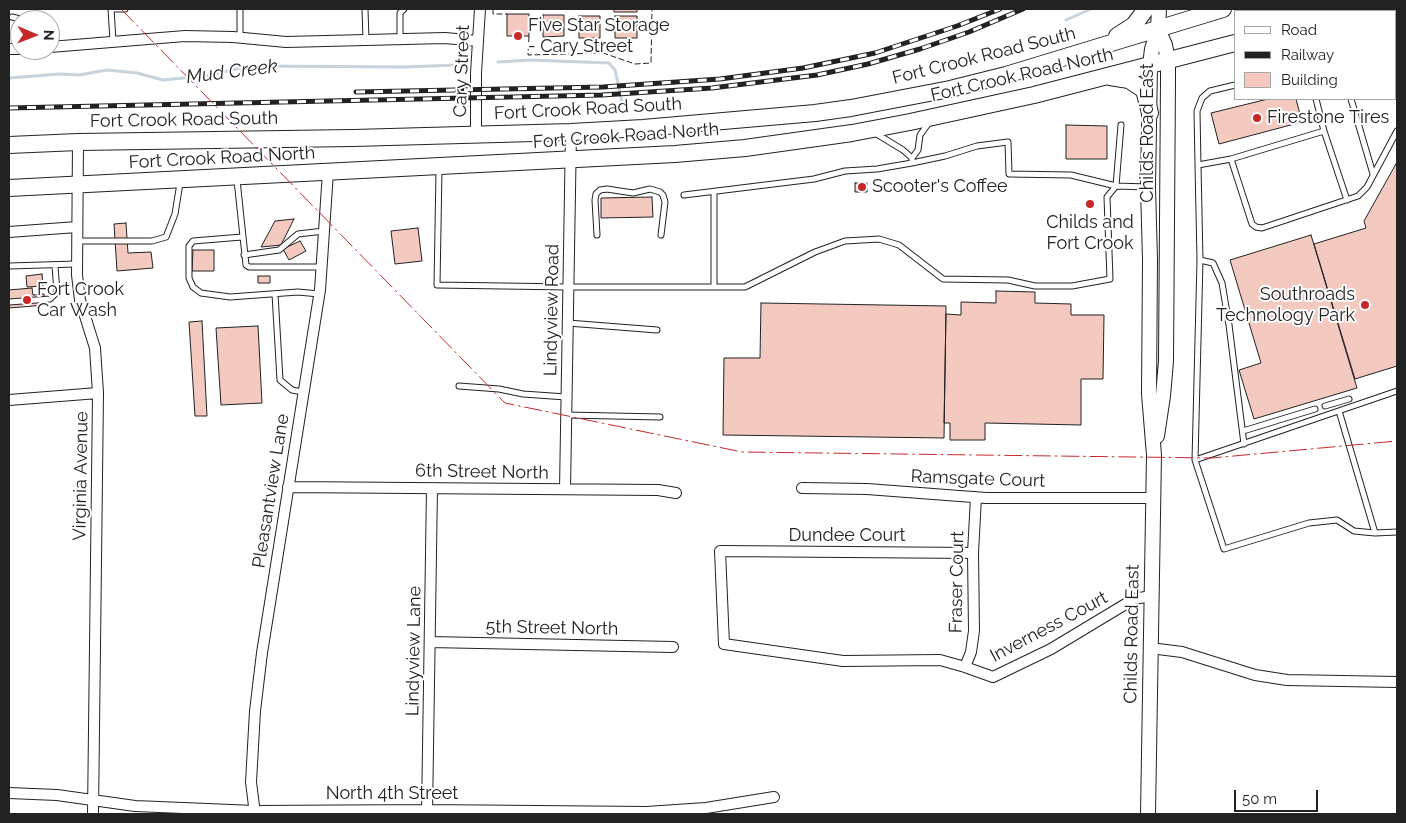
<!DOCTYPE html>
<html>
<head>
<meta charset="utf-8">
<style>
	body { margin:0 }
	#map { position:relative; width:1406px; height:823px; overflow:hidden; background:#fff; font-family:Raleway,sans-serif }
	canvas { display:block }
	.frame { position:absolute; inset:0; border:10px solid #222; pointer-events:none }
	.legend { position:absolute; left:1234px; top:10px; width:162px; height:90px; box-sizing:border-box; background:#fff; border:1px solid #a7a7a7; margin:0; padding:6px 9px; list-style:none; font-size:15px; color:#222 }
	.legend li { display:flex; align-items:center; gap:10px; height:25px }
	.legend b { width:25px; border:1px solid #a7a7a7 }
	.north { position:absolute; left:10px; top:10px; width:50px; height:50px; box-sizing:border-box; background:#fff; border:1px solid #a7a7a7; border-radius:50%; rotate:91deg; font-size:14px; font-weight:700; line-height:20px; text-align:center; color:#222 }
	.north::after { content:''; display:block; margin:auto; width:18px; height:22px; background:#c62828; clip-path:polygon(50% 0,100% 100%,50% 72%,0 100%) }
	.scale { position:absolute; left:1234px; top:790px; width:84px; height:22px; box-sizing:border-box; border:2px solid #222; border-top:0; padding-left:6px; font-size:15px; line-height:18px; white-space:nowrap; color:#222; -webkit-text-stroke:4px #fff; paint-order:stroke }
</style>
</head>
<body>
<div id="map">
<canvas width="1406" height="823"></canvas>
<div class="frame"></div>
<ul class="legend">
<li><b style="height:6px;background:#fff"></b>Road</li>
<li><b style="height:6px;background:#222"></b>Railway</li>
<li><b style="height:14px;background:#f3c9c0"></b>Building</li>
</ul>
<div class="north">N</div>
<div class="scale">50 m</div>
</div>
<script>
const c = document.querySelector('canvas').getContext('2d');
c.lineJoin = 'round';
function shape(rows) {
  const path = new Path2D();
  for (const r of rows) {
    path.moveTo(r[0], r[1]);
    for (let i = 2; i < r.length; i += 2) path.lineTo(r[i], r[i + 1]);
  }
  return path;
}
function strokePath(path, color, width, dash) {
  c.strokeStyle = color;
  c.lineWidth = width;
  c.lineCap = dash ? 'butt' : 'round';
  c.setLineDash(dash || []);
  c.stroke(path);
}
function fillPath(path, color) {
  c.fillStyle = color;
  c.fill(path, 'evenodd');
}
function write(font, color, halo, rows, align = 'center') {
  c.font = font + ' Raleway,sans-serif';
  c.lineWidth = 4;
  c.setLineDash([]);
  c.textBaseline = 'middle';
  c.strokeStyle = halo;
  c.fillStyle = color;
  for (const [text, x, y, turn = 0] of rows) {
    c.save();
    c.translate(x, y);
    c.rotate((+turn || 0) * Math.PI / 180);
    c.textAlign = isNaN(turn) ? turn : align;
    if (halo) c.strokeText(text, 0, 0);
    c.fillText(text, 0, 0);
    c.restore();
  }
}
const stream = shape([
	[1066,20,1091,9],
	[498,62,531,60,609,63,615,70,622,102],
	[9,78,60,74,79,75,107,70,137,73,163,80,204,76,251,66,404,67,456,65]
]);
const building = shape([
	[614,9,637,9,637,12,614,12,614,9],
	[507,14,529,14,529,36,507,36,507,14],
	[543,15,564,15,564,36,543,37,543,15],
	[579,16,600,16,600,38,579,38,579,16],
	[615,16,637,16,637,38,615,38,615,16],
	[1268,99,1296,99,1302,122,1219,144,1211,113,1268,99],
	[1066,125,1107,126,1107,159,1066,159,1066,125],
	[1397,162,1397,366,1355,379,1314,244,1366,228,1364,221,1397,162],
	[855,183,867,183,867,192,855,192,855,183],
	[652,197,653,217,601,218,601,198,652,197],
	[294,219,281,245,261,247,275,221,294,219],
	[126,223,128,253,151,252,153,268,117,271,114,224,126,223],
	[418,228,422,261,395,264,391,231,418,228],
	[1311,235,1357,388,1254,419,1239,370,1261,363,1230,260,1311,235],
	[300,241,306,251,289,260,283,249,300,241],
	[193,250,214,250,214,271,192,271,193,250],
	[42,274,43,286,27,287,26,276,42,274],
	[258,276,270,276,270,283,258,283,258,276],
	[32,288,33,295,44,294,45,305,9,308,9,290,32,288],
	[996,291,1035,292,1035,303,1071,304,1071,315,1104,315,1103,379,1081,379,1081,425,985,423,985,440,950,440,950,423,944,423,946,314,961,315,961,302,996,303,996,291],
	[761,303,946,306,944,438,723,435,724,358,760,358,761,303],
	[202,321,207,416,195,416,189,322,202,321],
	[258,326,262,403,221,405,216,328,258,326]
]);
const lane = shape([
	[111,9,113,41],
	[111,9,125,9],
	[240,9,240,38],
	[365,9,366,40],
	[12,17,24,20],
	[400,39,400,13,404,9],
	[1395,44,1397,43],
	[1351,99,1373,174],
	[1324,131,1347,200],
	[875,133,903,150,912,158],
	[1231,159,1252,224,1256,227,1262,228,1358,196,1367,187,1397,131],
	[912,163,912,158,918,150,920,135,928,124],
	[1198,165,1197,111,1202,98,1210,91,1235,85],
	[439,170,437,285,569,287,745,287,815,252,845,241,879,239,899,245,943,279,1008,280,1035,286,1072,286,1110,279,1107,197,1116,186,1121,125],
	[237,180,246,265,249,267,321,267],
	[684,195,814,179,845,171,877,169,912,163,945,156,977,146,1008,142,1009,174,1071,175,1116,186,1148,187],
	[597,235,595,200,596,194,600,190,607,189,633,193,650,189,660,192,663,195,665,202,661,235],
	[242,237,193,241,189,246,189,278,193,287,201,293,230,297,298,292,319,294],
	[77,241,152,241,166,237,175,214,180,183],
	[244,255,279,250,298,234,324,231],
	[1200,260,1195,460,1224,549,1309,523,1337,520,1354,531,1375,533,1397,532],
	[9,266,76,264],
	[714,287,714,192],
	[275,294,280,380,292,390,303,392],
	[9,302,50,299,57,292,55,266],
	[568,323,657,330],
	[459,386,499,389,523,394,566,397],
	[1325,406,1349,399],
	[1339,411,1375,533],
	[567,415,660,417],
	[1243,431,1315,409],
	[1244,444,1229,325,1222,283,1213,263,1200,260,1198,165,1231,159,1324,131,1316,99],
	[1195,460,1397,391]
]);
const street = shape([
	[50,47,185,36,233,37,286,42,445,38,478,41],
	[9,49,20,49],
	[476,135,476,73,480,9],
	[78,142,77,275,80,300,95,348,98,393,93,814],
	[9,232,77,227],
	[9,400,98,393],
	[288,487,658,490,676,493],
	[802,488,867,489,986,498,1153,498],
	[565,489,571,132],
	[973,553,720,551,724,644,843,661,940,660,965,667,993,677,1051,649,1134,599,1151,596],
	[430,642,673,647],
	[1150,648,1182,652,1255,675,1287,680,1397,682],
	[965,667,971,652,974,631,973,553,976,497],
	[9,793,57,795,135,806,255,811,427,810,646,812,706,808,774,797],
	[255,814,251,782,255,711,262,653,320,290,328,172],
	[427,814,432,488]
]);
const secondary = shape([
	[1157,436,1163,396,1166,361,1168,80,1168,61,1165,45,1158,29],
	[1148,814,1154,455,1149,394,1150,260,1148,187,1150,65,1152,49,1158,29,1159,9]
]);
const primary = shape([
	[1357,11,1367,9],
	[1117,36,1134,25,1146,9],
	[1110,77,1129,80,1144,90,1150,113],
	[9,145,78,142,353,138,571,132,643,128,815,113,851,108,950,89,1006,75,1223,9],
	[9,188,675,154,745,148,852,133,910,122,1034,95,1235,43]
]);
const rail = shape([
	[356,92,603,87,720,79,803,68,875,53,957,26,1000,9],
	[9,108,602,95,712,88,817,75,868,64,920,49,969,32,1023,9]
]);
const fence = shape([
	[493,9,493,14,507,14],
	[529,36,528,55,603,53,635,64,651,63,652,9]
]);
const power = shape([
	[121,9,505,403,742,452,1212,458,1397,441]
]);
const markers = [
	[518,36,5,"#c62828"],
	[1257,118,5,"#c62828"],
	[862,187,5,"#c62828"],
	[1090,204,5,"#c62828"],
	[27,300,5,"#c62828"],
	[1365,305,5,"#c62828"]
];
const poiNames = [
	["Five Star Storage",528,26],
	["- Cary Street",528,47],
	["Firestone Tires",1267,118],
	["Scooter's Coffee",872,187],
	["Childs and",1090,223,"center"],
	["Fort Crook",1090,244,"center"],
	["Fort Crook",37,290],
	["Car Wash",37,311],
	["Southroads",1355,295,"right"],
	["Technology Park",1355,316,"right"]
];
const streetNames = [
	["Fort Crook Road South",984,56,-14],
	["Cary Street",462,71,-88],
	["Fort Crook Road North",1022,75,-13],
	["Fort Crook Road South",588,109,-3],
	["Fort Crook Road South",184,120,-1],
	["Childs Road East",1148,133,-90],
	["Fort Crook Road North",626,136,-4],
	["Fort Crook Road North",222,158,-3],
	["Lindyview Road",552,310,-89],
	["6th Street North",482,472,1],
	["Virginia Avenue",81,476,-89],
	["Ramsgate Court",978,479,2],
	["Pleasantview Lane",271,491,-81],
	["Dundee Court",847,536],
	["Fraser Court",957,582,-89],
	["Inverness Court",1049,627,-28],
	["5th Street North",552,628,1],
	["Childs Road East",1132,634,-89],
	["Lindyview Lane",414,651,-89],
	["North 4th Street",392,794]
];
const waterNames = [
	["Mud Creek",232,72,-7]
];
strokePath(stream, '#c7d3dd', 3);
fillPath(building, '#f3c9c0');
strokePath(building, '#222', 1);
strokePath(lane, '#222', 7);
strokePath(street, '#222', 12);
strokePath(secondary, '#222', 16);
strokePath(primary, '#222', 18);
strokePath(lane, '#fff', 5);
strokePath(street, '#fff', 10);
strokePath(secondary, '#fff', 14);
strokePath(primary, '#fff', 16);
strokePath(rail, '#222', 5);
strokePath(rail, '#fff', 3, [9]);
strokePath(fence, '#222', 1, [6, 2.5]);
strokePath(power, '#c62828', 1, [18, 4, 2.5, 4]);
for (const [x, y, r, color] of markers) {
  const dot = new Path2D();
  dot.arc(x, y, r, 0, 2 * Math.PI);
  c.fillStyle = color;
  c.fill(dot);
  strokePath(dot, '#fff', 2);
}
write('18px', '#222', '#fff', poiNames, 'left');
write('18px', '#222', '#fff', streetNames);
write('italic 19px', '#222', '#fff', waterNames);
</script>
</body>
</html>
